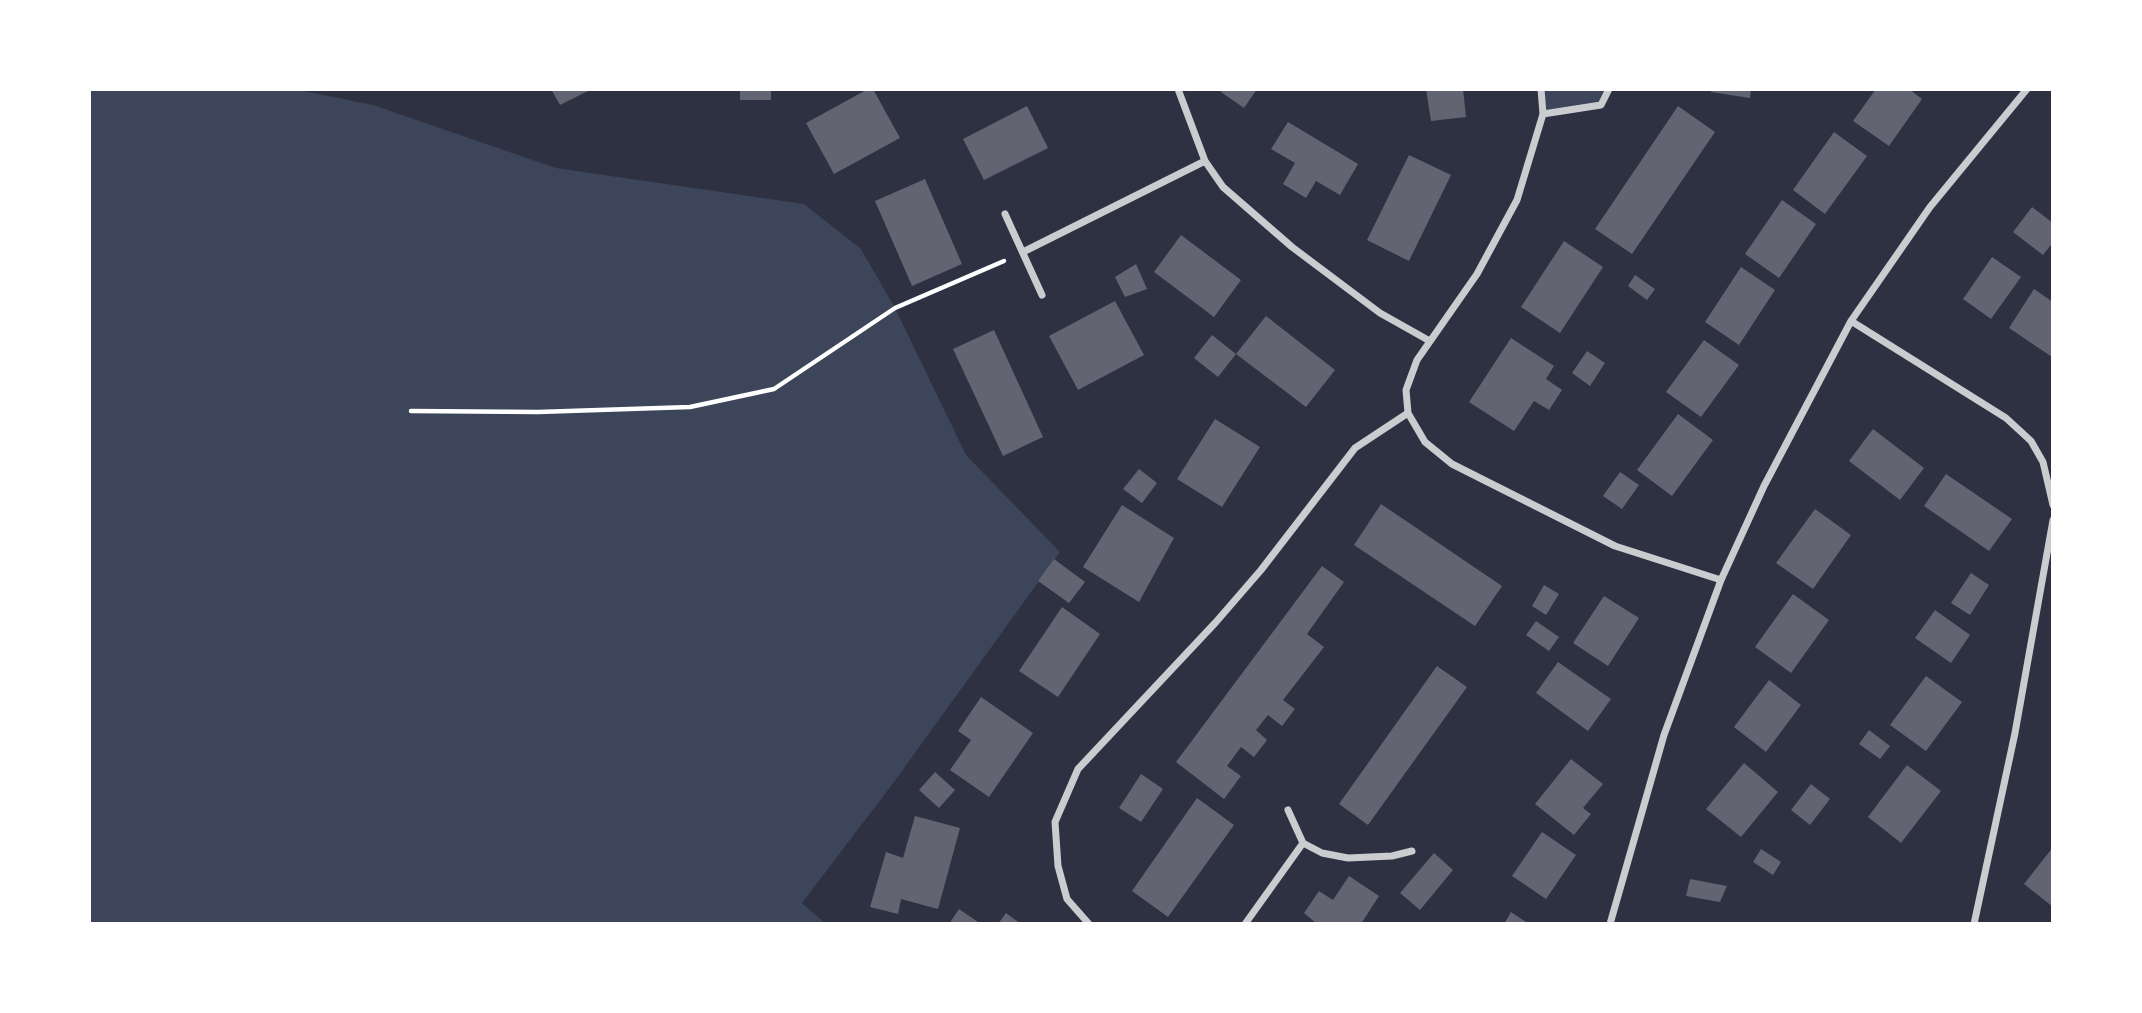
<!DOCTYPE html>
<html>
<head>
<meta charset="utf-8">
<style>
	body { margin:0 }
	#map { position:relative; width:2142px; height:1013px; overflow:hidden; background:#2d3142; font-family:Cabin,sans-serif }
	canvas { display:block }
	.frame { position:absolute; inset:0; border:91px solid #fff; pointer-events:none }
</style>
</head>
<body>
<div id="map">
<canvas width="2142" height="1013"></canvas>
<div class="frame"></div>
</div>
<script>
const c = document.querySelector('canvas').getContext('2d');
c.lineJoin = 'round';
function fillPath(path, color) {
  c.fillStyle = color;
  c.fill(path, 'evenodd');
}
function shape(rows) {
  const path = new Path2D();
  for (const r of rows) {
    path.moveTo(r[0], r[1]);
    for (let i = 2; i < r.length; i += 2) path.lineTo(r[i], r[i + 1]);
  }
  return path;
}
function strokePath(path, color, width, dash) {
  c.strokeStyle = color;
  c.lineWidth = width;
  c.lineCap = dash ? 'butt' : 'round';
  c.setLineDash(dash || []);
  c.stroke(path);
}
const green = shape([
	[89,89,294,89,373,105,556,168,804,204,861,249,895,308,966,455,1060,552,894,782,802,903,826,924,89,924],
	[1541,89,1609,89,1601,105,1543,114]
]);
const building = shape([
	[551,89,592,89,560,105],
	[740,89,771,89,771,100,740,100],
	[868,89,873,89,900,138,834,174,806,123],
	[1223,89,1257,89,1244,108,1221,92],
	[1426,89,1463,89,1466,117,1431,121],
	[1712,89,1751,89,1750,98,1711,92],
	[1876,89,1909,89,1922,99,1889,146,1853,121],
	[1027,106,1048,148,984,180,963,139],
	[1678,106,1715,132,1632,254,1595,229],
	[1288,122,1358,164,1340,195,1316,181,1306,198,1283,184,1295,163,1271,149],
	[1834,132,1867,156,1825,214,1793,190],
	[1409,155,1451,175,1409,261,1367,240],
	[925,179,962,264,912,286,875,201],
	[1782,200,1816,224,1779,278,1745,254],
	[2032,207,2053,223,2053,242,2043,255,2013,232],
	[1181,235,1241,280,1214,317,1154,272],
	[1564,241,1603,267,1560,333,1521,307],
	[1992,257,2021,277,1991,319,1963,299],
	[1136,264,1147,289,1125,297,1115,277],
	[1741,267,1775,290,1739,345,1705,322],
	[1635,275,1655,289,1647,300,1628,286],
	[2034,289,2053,302,2052,357,2009,328],
	[1115,301,1144,355,1078,390,1049,336],
	[1266,316,1335,370,1306,407,1236,354,1218,377,1194,358,1212,335,1236,354],
	[994,330,1043,437,1003,456,953,349],
	[1511,338,1554,366,1546,379,1562,390,1549,410,1534,401,1514,431,1469,402],
	[1704,340,1739,365,1701,417,1666,392],
	[1587,351,1605,363,1590,386,1572,373],
	[1678,414,1713,440,1672,496,1637,470],
	[1215,419,1260,447,1222,507,1177,479],
	[1873,429,1924,468,1900,500,1849,461],
	[1139,469,1157,483,1142,503,1123,489],
	[1620,472,1639,485,1622,509,1603,496],
	[1946,474,2012,519,1989,551,1924,506],
	[1381,504,1502,586,1475,626,1354,545],
	[1122,505,1174,538,1139,602,1083,567],
	[1815,509,1851,535,1813,589,1776,563],
	[1054,559,1085,582,1069,603,1038,581],
	[1322,566,1344,582,1307,634,1324,647,1283,700,1295,709,1282,726,1268,715,1256,730,1267,740,1254,757,1241,747,1227,766,1241,776,1224,799,1176,762],
	[1971,573,1989,585,1970,615,1951,603],
	[1544,585,1559,594,1546,615,1532,606],
	[1793,594,1829,620,1791,673,1755,647],
	[1604,596,1639,618,1608,666,1573,643],
	[1062,607,1100,634,1058,697,1019,671],
	[1935,610,1970,635,1951,663,1915,638],
	[1536,621,1559,637,1549,651,1526,635],
	[1558,662,1611,699,1588,731,1536,693],
	[1437,666,1467,687,1368,825,1339,804],
	[1926,676,1962,702,1926,751,1890,725],
	[1769,680,1801,705,1766,752,1734,727],
	[981,697,1033,733,989,797,950,770,971,740,958,731],
	[1869,730,1890,746,1880,759,1859,744],
	[1571,759,1603,784,1583,808,1591,814,1574,835,1535,804],
	[1744,763,1778,792,1741,837,1706,809],
	[1907,765,1941,791,1901,843,1868,817],
	[935,772,955,790,939,808,919,790],
	[1141,774,1163,789,1141,822,1119,808],
	[1811,784,1830,799,1810,825,1791,810],
	[1197,798,1234,825,1168,917,1132,891],
	[915,816,960,828,938,909,901,899,898,914,870,907,886,852,903,858],
	[1542,832,1576,855,1546,899,1512,876],
	[2053,847,2053,907,2024,884],
	[1761,849,1781,862,1773,875,1753,862],
	[1434,853,1453,870,1420,910,1400,893],
	[1349,876,1379,896,1361,924,1317,924,1304,913,1319,891,1333,900],
	[1690,879,1727,886,1720,902,1686,896],
	[959,909,981,924,949,924],
	[1511,912,1529,924,1504,924],
	[1006,913,1021,924,998,924]
]);
const path = shape([
	[411,411,538,412,690,407,774,389,895,308,1004,261]
]);
const minor = shape([
	[1178,89,1205,161,1223,187,1292,247,1380,313,1428,340],
	[1541,89,1543,114,1517,200,1477,274,1417,360,1406,390,1408,413,1425,442,1452,464,1615,546,1721,580],
	[1543,114,1601,105,1609,89],
	[1005,214,1042,295],
	[1023,252,1205,161],
	[1851,321,2006,418,2031,441,2043,462,2053,505],
	[1288,810,1303,843,1322,853,1348,858,1392,856,1412,851],
	[1089,924,1067,899,1058,866,1055,822,1078,769,1216,622,1261,570,1355,448,1408,413],
	[1245,924,1303,843],
	[1610,924,1664,735,1721,580,1764,486,1851,321,1930,207,2027,89],
	[1974,924,2015,733,2053,520]
]);
fillPath(green, '#3c4559');
fillPath(building, '#626471');
strokePath(path, '#fff', 4.5);
strokePath(minor, '#caccd0', 7);
</script>
</body>
</html>
